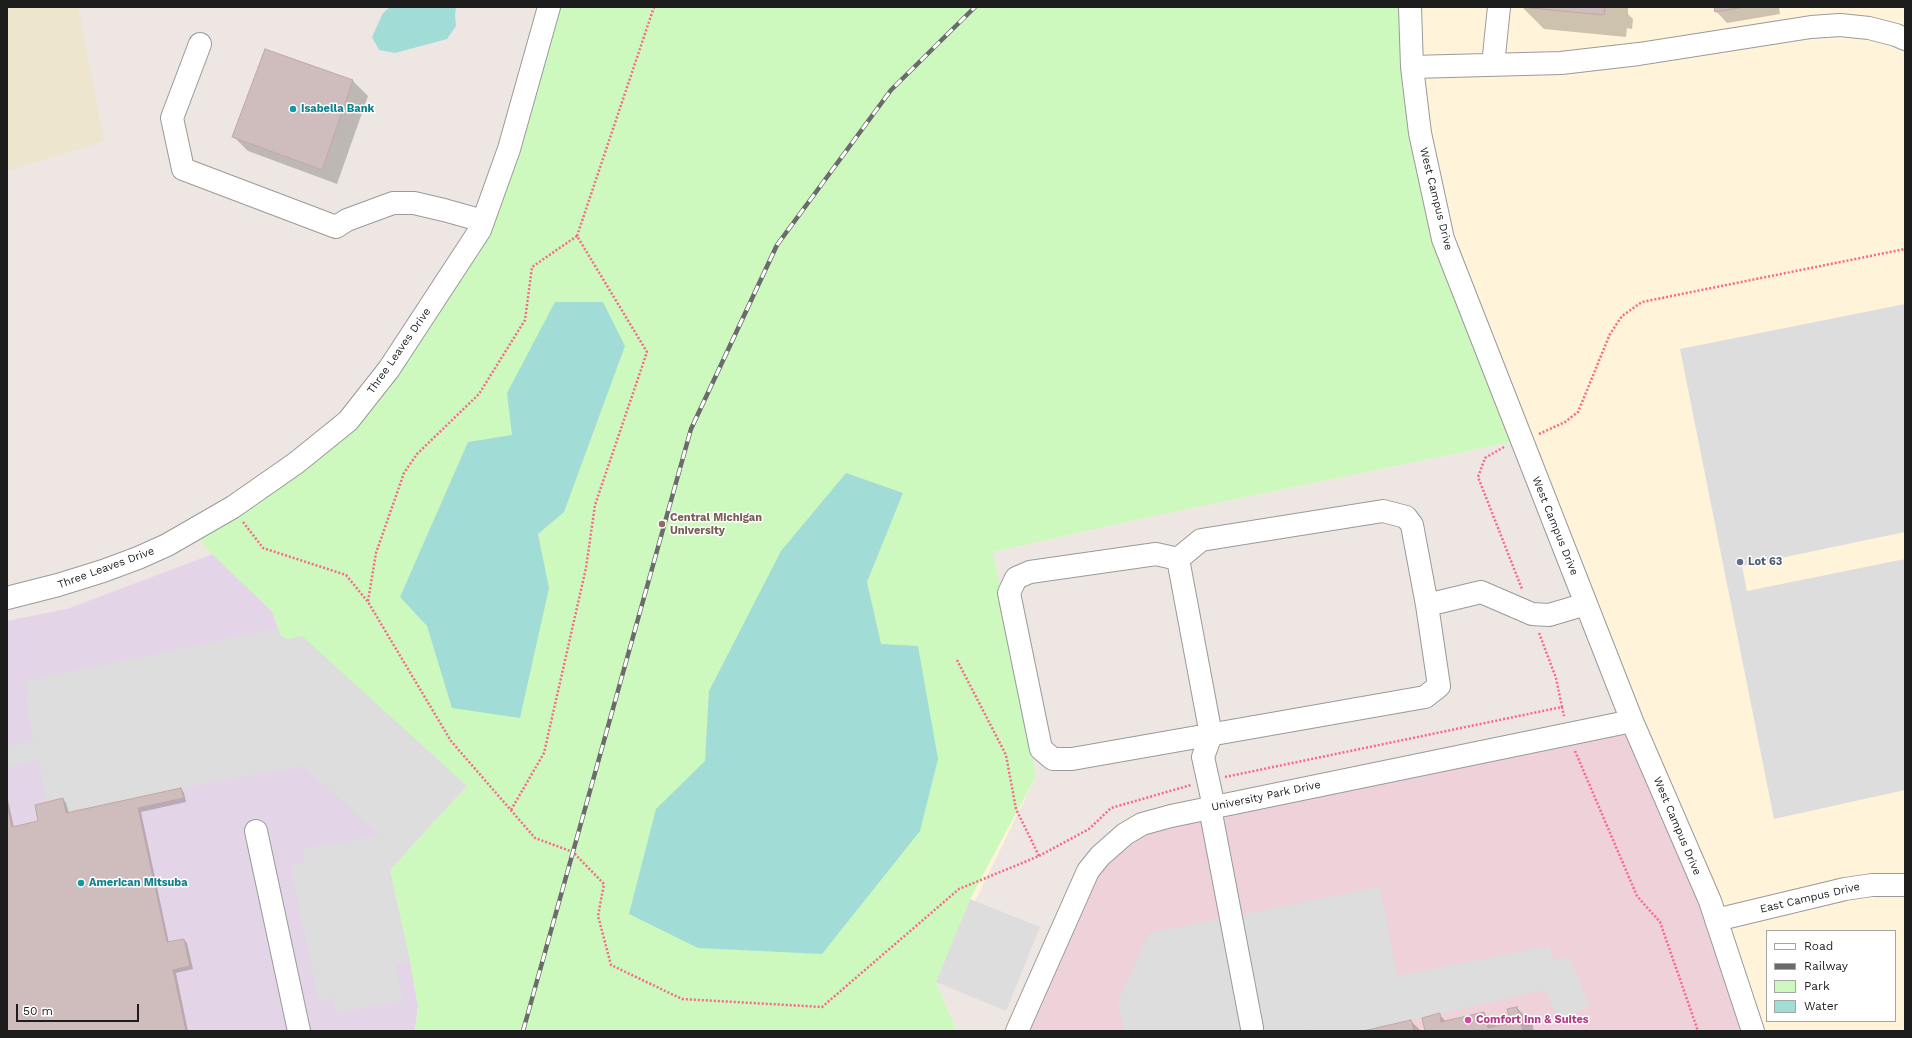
<!DOCTYPE html>
<html>
<head>
<meta charset="utf-8">
<style>
	body { margin:0 }
	#map { position:relative; width:1912px; height:1038px; overflow:hidden; background:#eee6e2; font-family:"Work Sans",sans-serif }
	canvas { display:block }
	.frame { position:absolute; inset:0; border:8px solid #1d1d1d; pointer-events:none }
	.legend { position:absolute; left:1766px; top:930px; width:130px; height:92px; box-sizing:border-box; background:#fff; border:1px solid #a5a5a5; margin:0; padding:5px 7px; list-style:none; font-size:12px; color:#1d1d1d }
	.legend li { display:flex; align-items:center; gap:8px; height:20px }
	.legend b { width:20px; border:1px solid #a5a5a5 }
	.scale { position:absolute; left:16px; top:1004px; width:123px; height:18px; box-sizing:border-box; border:2px solid #1d1d1d; border-top:0; padding-left:5px; font-size:12px; line-height:14px; white-space:nowrap; color:#1d1d1d; -webkit-text-stroke:3px #fff; paint-order:stroke }
</style>
</head>
<body>
<div id="map">
<canvas width="1912" height="1038"></canvas>
<div class="frame"></div>
<ul class="legend">
<li><b style="height:5px;background:#fff"></b>Road</li>
<li><b style="height:5px;background:#6b6b6b"></b>Railway</li>
<li><b style="height:11px;background:#cdf9be"></b>Park</li>
<li><b style="height:11px;background:#a2dcd6"></b>Water</li>
</ul>
<div class="scale">50 m</div>
</div>
<script>
const c = document.querySelector('canvas').getContext('2d');
c.lineJoin = 'round';
function fillPath(path, color) {
  c.fillStyle = color;
  c.fill(path, 'evenodd');
}
function shape(rows) {
  const path = new Path2D();
  for (const r of rows) {
    path.moveTo(r[0], r[1]);
    for (let i = 2; i < r.length; i += 2) path.lineTo(r[i], r[i + 1]);
  }
  return path;
}
function strokePath(path, color, width, dash) {
  c.strokeStyle = color;
  c.lineWidth = width;
  c.lineCap = dash ? 'butt' : 'round';
  c.setLineDash(dash || []);
  c.stroke(path);
}
function write(font, color, halo, rows, align = 'center') {
  c.font = font + ' "Work Sans",sans-serif';
  c.lineWidth = 3;
  c.setLineDash([]);
  c.textBaseline = 'middle';
  c.strokeStyle = halo;
  c.fillStyle = color;
  for (const [text, x, y, turn = 0] of rows) {
    c.save();
    c.translate(x, y);
    c.rotate((+turn || 0) * Math.PI / 180);
    c.textAlign = isNaN(turn) ? turn : align;
    if (halo) c.strokeText(text, 0, 0);
    c.fillText(text, 0, 0);
    c.restore();
  }
}
const commercial = shape([
	[1632,721,1752,1031,1017,1031,1088,871,1125,834]
]);
const industrial = shape([
	[237,545,505,1031,7,1031,7,621,67,609]
]);
const education = shape([
	[549,7,1905,7,1905,1031,1753,1031,1521,440,1149,517,993,552,1036,776,936,982,957,1031,415,1031,418,1006,410,961,390,870,467,786,281,636,272,611,207,549,348,421,480,230],
	[1767,931,1895,931,1895,1021,1767,1021]
]);
const farmland = shape([
	[7,7,78,7,104,141,7,171]
]);
const park = shape([
	[549,7,1416,7,1440,223,1521,440,1149,517,993,552,1036,776,970,899,936,982,957,1031,415,1031,418,1006,410,961,390,870,467,786,281,636,272,611,207,549,194,530,348,421,480,230]
]);
const parking = shape([
	[1905,304,1905,532,1742,566,1747,591,1905,559,1905,790,1774,819,1680,349],
	[278,628,281,636,287,639,302,636,467,786,390,870,410,961,395,965,403,1000,337,1013,333,998,319,1001,290,866,305,863,302,849,379,835,303,766,181,788,66,813,63,798,47,802,38,760,7,767,7,746,34,741,25,697,30,696,26,681],
	[1380,887,1397,976,1550,946,1553,959,1560,960,1569,956,1590,1006,1559,1019,1545,990,1363,1031,1312,1031,1312,1028,1300,1031,1124,1031,1118,1001,1149,933],
	[970,899,1040,927,1006,1011,936,982]
]);
const water = shape([
	[390,7,456,7,455,15,456,26,447,39,395,53,379,50,372,37,383,13],
	[555,302,603,302,625,346,564,512,538,534,549,588,520,718,452,708,427,626,400,597,468,442,512,435,507,393],
	[846,473,903,493,867,582,881,644,918,646,938,759,920,831,822,954,698,948,629,914,656,809,705,761,709,691,781,551]
]);
const shadow = shape([
	[1522,7,1628,7,1628,14,1633,19,1632,29,1627,28,1626,37,1544,29],
	[1715,7,1779,7,1780,14,1727,23,1716,11],
	[266,50,353,81,368,96,337,184,248,151,233,136],
	[181,789,184,793,186,802,141,812,169,943,184,940,187,943,193,969,176,973,188,1031,7,1031,7,795,14,828,39,822,63,799,66,803,69,813],
	[1517,1008,1532,1023,1534,1031,1426,1031,1439,1014,1446,1022,1484,1013,1497,1027,1511,1024],
	[1411,1021,1421,1031,1368,1031]
]);
const building = shape([
	[1521,7,1605,7,1604,15,1521,7],
	[1714,7,1744,7,1715,12,1714,7],
	[265,49,353,80,322,170,232,137,265,49],
	[181,788,184,798,138,808,167,942,184,939,190,966,173,970,186,1031,7,1031,7,805,12,827,38,821,35,805,63,798,66,813,181,788],
	[1517,1007,1523,1031,1425,1031,1422,1018,1440,1013,1441,1022,1484,1012,1488,1028,1510,1023,1507,1009,1517,1007],
	[1411,1020,1414,1031,1363,1031,1411,1020]
]);
const path = shape([
	[577,236,654,7],
	[1539,434,1565,422,1578,412,1610,334,1622,316,1642,302,1905,249],
	[1504,447,1485,458,1478,477,1522,589],
	[243,522,263,548,346,575,368,602,451,741,535,838,573,852,604,884,598,916,611,965,682,999,822,1007,959,889,1039,856,1016,809,1006,755,957,660],
	[368,601,376,553,404,473,417,454,479,394,525,320,532,267,577,236,647,352,595,505,586,568,544,753,511,810],
	[1539,633,1556,678,1562,707],
	[1575,751,1637,896,1660,922,1698,1031],
	[1225,777,1562,707,1564,716],
	[1039,856,1089,829,1111,808,1191,785]
]);
const minor = shape([
	[1410,7,1412,67,1420,133,1443,239,1632,721,1710,901,1753,1031],
	[200,44,172,118,183,169,336,227,347,220,393,203,414,203,444,210,483,221],
	[1493,65,1499,7],
	[1412,67,1561,63,1639,54,1811,27,1840,25,1869,28,1896,35,1905,39],
	[1178,559,1156,554,1030,572,1016,578,1009,593,1041,749,1053,759,1072,759,1425,697,1439,686,1427,605],
	[7,598,58,585,103,571,138,558,167,545,233,507,296,463,348,421,389,369,480,230,509,149,549,7],
	[1214,807,1203,757,1211,735,1178,559,1201,540,1383,511,1406,517,1412,525,1427,605,1481,592,1532,614,1549,615,1586,604],
	[1210,808,1252,1028],
	[256,831,299,1031],
	[1716,920,1845,889,1872,885,1905,885],
	[1017,1031,1088,871,1100,856,1125,834,1142,824,1171,816,1632,721]
]);
const rail = shape([
	[523,1031,691,429,777,245,891,90,975,7]
]);
const markers = [
	[293,109,4,"#0f9aa8"],
	[662,524,4,"#8d6e63"],
	[1740,562,4,"#5c6f8a"],
	[81,883,4,"#0f9aa8"],
	[1468,1020,4,"#d1479c"]
];
const cultureNames = [
	["Isabella Bank",301,109],
	["American Mitsuba",89,883]
];
const streetNames = [
	["West Campus Drive",1436,199,76],
	["Three Leaves Drive",399,351,-55],
	["West Campus Drive",1555,526,68],
	["Three Leaves Drive",106,568,-20],
	["University Park Drive",1266,796,-12],
	["West Campus Drive",1677,826,67],
	["East Campus Drive",1810,898,-13]
];
const educationNames = [
	["Central Michigan",670,518],
	["University",670,531]
];
const serviceNames = [
	["Lot 63",1748,562]
];
const hotelNames = [
	["Comfort Inn & Suites",1476,1020]
];
fillPath(commercial, '#efd1da');
fillPath(industrial, '#e4d4e7');
fillPath(education, '#fff3da');
fillPath(farmland, '#ede5cd');
fillPath(park, '#cdf9be');
fillPath(parking, '#ddd');
fillPath(water, '#a2dcd6');
fillPath(shadow, '#0003');
fillPath(building, '#cebdbc');
strokePath(building, '#c0a7a4', 1);
strokePath(minor, '#9a9a9a', 24);
strokePath(path, '#fa6789', 2.5, [2, 2]);
strokePath(minor, '#fff', 22);
strokePath(rail, '#6b6b6b', 4.5);
strokePath(rail, '#fff', 3, [9]);
for (const [x, y, r, color] of markers) {
  const dot = new Path2D();
  dot.arc(x, y, r, 0, 2 * Math.PI);
  c.fillStyle = color;
  c.fill(dot);
  strokePath(dot, '#fff', 1.5);
}
write('bold 11px', '#0d838f', '#fff', cultureNames, 'left');
write('11px', '#1d1d1d', '#fff', streetNames);
write('bold 11px', '#785e54', '#fff', educationNames, 'left');
write('bold 11px', '#4e5e75', '#fff', serviceNames, 'left');
write('bold 11px', '#b23c85', '#fff', hotelNames, 'left');
</script>
</body>
</html>
